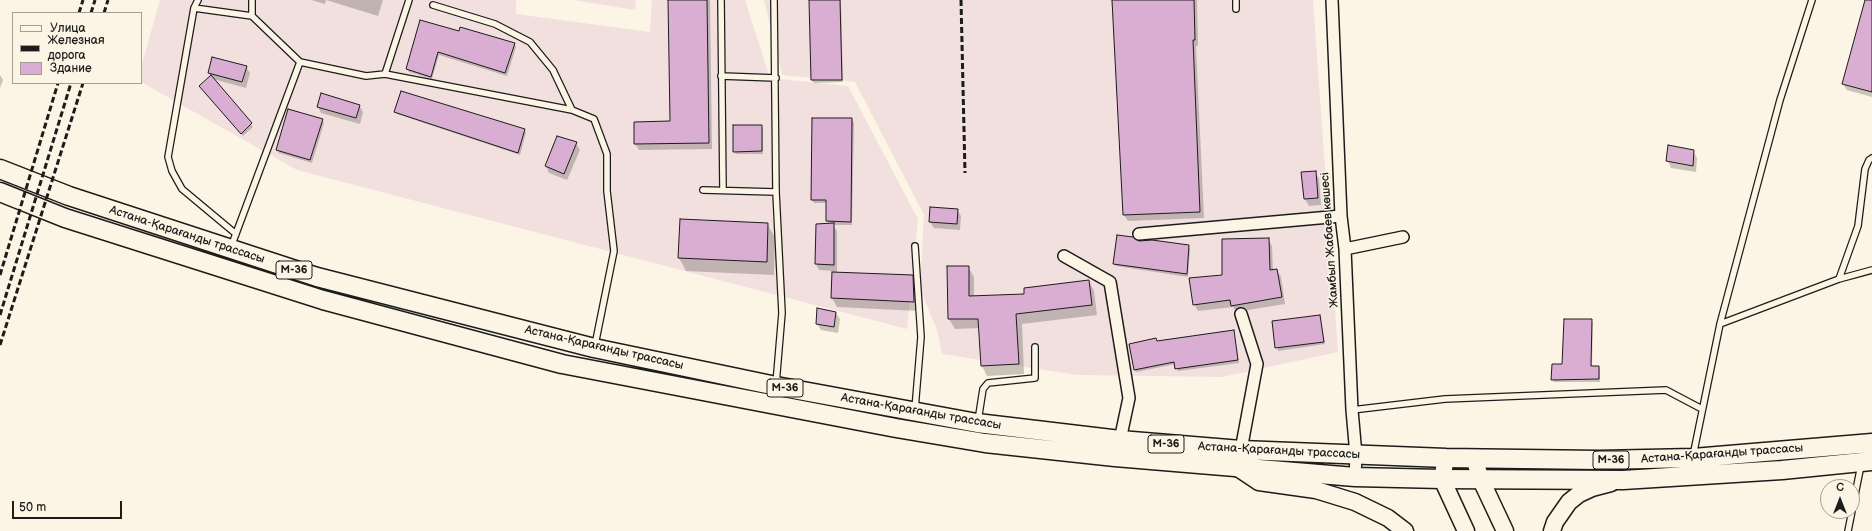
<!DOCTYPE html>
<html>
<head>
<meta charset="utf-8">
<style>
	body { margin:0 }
	#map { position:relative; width:1872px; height:531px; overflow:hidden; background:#fcf5e5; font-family:"Balsamiq Sans",sans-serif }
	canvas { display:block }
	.legend { position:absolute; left:12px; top:12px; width:130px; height:72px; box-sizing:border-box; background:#fcf5e5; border:1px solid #a29e95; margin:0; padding:5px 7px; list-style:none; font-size:12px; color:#1c1c1c }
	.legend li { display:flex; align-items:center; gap:8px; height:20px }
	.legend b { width:20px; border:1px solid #a29e95 }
	.north { position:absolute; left:1820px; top:479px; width:40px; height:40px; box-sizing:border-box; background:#fcf5e5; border:1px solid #a29e95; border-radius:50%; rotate:0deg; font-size:11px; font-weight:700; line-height:16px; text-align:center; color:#1c1c1c }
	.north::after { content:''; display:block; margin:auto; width:14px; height:18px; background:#1c1c1c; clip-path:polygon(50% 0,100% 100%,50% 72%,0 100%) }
	.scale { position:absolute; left:12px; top:501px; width:110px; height:18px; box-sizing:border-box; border:2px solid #1c1c1c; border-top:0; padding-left:5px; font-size:12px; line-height:14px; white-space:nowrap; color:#1c1c1c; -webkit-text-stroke:3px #fcf5e5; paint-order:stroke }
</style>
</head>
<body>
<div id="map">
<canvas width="1872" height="531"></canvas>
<ul class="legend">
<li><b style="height:5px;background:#fcf5e5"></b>Улица</li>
<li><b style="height:5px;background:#1c1c1c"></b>Железная дорога</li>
<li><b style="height:11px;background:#daaed2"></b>Здание</li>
</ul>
<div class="north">С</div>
<div class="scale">50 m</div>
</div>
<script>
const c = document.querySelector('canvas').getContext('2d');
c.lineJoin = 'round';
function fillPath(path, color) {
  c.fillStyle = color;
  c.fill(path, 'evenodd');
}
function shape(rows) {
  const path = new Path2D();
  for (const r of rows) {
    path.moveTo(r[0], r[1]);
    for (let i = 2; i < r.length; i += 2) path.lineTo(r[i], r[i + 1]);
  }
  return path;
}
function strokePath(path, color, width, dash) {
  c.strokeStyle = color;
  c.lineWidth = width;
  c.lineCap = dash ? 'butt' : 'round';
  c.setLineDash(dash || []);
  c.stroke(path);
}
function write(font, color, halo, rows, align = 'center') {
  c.font = font + ' "Balsamiq Sans",sans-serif';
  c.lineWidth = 3;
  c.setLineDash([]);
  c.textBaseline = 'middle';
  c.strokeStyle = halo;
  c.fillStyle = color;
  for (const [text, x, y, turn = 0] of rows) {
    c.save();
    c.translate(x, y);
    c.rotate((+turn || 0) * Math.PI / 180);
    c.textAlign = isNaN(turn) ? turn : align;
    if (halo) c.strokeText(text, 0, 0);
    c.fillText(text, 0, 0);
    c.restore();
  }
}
const built = shape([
	[160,0,516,0,516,14,650,32,652,0,745,0,770,78,848,86,918,219,907,329,297,170,141,82,141,67],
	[573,0,636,0,635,10],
	[764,0,1313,0,1338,352,1222,377,1077,375,942,354,937,330,920,289,924,215,855,82,782,75]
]);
const shadow = shape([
	[311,0,383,0,378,16,326,0,325,4],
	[669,0,710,0,712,149,639,150,635,144,671,122],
	[810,0,841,0,843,82,814,83,812,80],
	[1113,0,1197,0,1198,46,1196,46,1204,218,1128,221,1124,215],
	[1866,0,1872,0,1872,97,1847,90,1843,84],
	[461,28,515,44,516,47,507,76,439,55,432,79,409,72,407,69,459,32],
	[246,67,250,73,246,88,213,79,253,127,243,136,202,89,211,76,209,72],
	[0,75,3,80,0,88],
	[359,105,363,112,360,124,321,113,318,107],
	[395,112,524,130,526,133,520,155,397,114],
	[852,119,854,123,852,225,833,225,837,231,837,273,912,276,918,285,919,311,837,307,832,298,833,271,819,270,816,264,829,224,827,221,827,203,814,203,812,199],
	[322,120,324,123,312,163,279,153,277,150],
	[761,126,763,129,763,154,736,154,734,151],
	[576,143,580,150,567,180,549,173,546,166],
	[1693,151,1697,158,1696,172,1671,168,1668,161],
	[1315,172,1319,179,1321,205,1309,206,1305,199,1302,173],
	[957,210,961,216,960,230,934,228,930,222],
	[767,224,775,237,774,275,686,271,679,258],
	[1268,239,1272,246,1273,270,1277,270,1281,277,1285,304,1236,312,1233,307,1198,311,1194,304],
	[1139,242,1188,246,1190,249,1188,277,1116,266,1114,263],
	[968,267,974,277,974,297,1026,295,1089,281,1094,291,1097,315,1022,324,1024,374,987,376,982,366,980,328,955,329,949,319],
	[836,313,840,319,838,333,821,330,817,324],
	[1320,316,1325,344,1278,351,1273,322],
	[1591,320,1593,323,1592,367,1599,367,1600,370,1600,382,1554,382,1552,379],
	[1234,331,1239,363,1178,371,1176,364,1136,372,1135,370,1157,342]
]);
const building = shape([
	[668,0,707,0,709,143,634,144,634,122,670,121,668,0],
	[809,0,840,0,842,80,811,80,809,0],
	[1112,0,1194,0,1195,40,1193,40,1200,212,1123,215,1112,0],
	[1865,0,1872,0,1872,92,1842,84,1865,0],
	[420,20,459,31,460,27,515,43,505,73,438,52,431,77,406,69,420,20],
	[212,57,247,66,242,82,208,73,212,57],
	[211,75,252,123,241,134,199,86,211,75],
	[401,91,525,129,518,153,394,112,401,91],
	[321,93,360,105,356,118,317,107,321,93],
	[288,109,323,119,310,160,276,150,288,109],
	[812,118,852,118,851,222,826,221,826,200,811,200,812,118],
	[733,125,762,125,762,151,733,152,733,125],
	[557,136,577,142,564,174,545,166,557,136],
	[1668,145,1694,150,1693,166,1666,161,1668,145],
	[1316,171,1318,198,1304,199,1301,172,1316,171],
	[930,207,958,209,957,224,929,222,930,207],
	[680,219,768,223,767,262,678,258,680,219],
	[834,223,834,265,815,264,816,224,834,223],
	[1117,235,1133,237,1139,241,1152,240,1189,245,1187,274,1113,264,1117,235],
	[1269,238,1270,270,1277,269,1282,297,1231,306,1230,300,1193,305,1189,278,1222,275,1222,239,1269,238],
	[947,266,969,266,969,296,1024,294,1024,288,1089,280,1092,305,1016,314,1019,364,981,366,978,319,948,319,947,266],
	[832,272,913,275,914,302,831,298,832,272],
	[817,308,836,312,834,327,816,324,817,308],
	[1320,315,1324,342,1275,348,1272,321,1320,315],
	[1564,319,1592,319,1591,366,1599,366,1599,379,1551,380,1552,364,1562,364,1564,319],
	[1234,330,1238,360,1175,369,1174,362,1134,370,1129,344,1156,338,1157,341,1234,330]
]);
const service = shape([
	[198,0,194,8,252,16],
	[252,0,252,16,300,62],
	[721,0,723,190],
	[774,0,776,192,782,313,776,384],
	[1236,0,1236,9],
	[433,5,495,24,530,42,553,70,572,110,594,119,607,154,607,191,614,251,595,345],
	[194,8,168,157,172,171,182,189,236,234],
	[385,74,572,110],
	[721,76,776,78],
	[703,190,776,192],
	[231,247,300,62,366,76,385,74,409,0],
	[1839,279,1858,226,1865,169,1869,160,1872,158],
	[1720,324,1839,279,1872,270],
	[915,409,921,337,915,246],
	[1352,410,1445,399,1666,390,1702,409],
	[978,421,983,389,988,383,1035,378,1035,347],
	[1693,456,1720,324,1780,100,1812,0],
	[1852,510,1861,465],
	[1848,531,1852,511]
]);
const minor = shape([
	[1332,0,1341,216,1345,249,1352,410,1356,455,1355,477],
	[1139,234,1341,216],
	[1345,249,1403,237],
	[1064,256,1110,282,1129,398,1120,440],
	[1241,450,1257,364,1241,314]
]);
const secondary = shape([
	[1446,458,1442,479,1466,531],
	[1474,458,1481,480,1505,531],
	[1235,466,1259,482,1316,490,1355,502,1388,518,1405,531],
	[1552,531,1555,522,1569,502,1579,494,1592,488,1611,483]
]);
const primary = shape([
	[0,169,69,196,317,277,594,348,776,386,977,423,1120,440,1241,450,1446,458,1599,460,1693,458,1872,443],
	[0,192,65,218,323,300,562,364,896,428,985,443,1115,457,1355,477,1442,479,1623,480,1782,470,1872,461]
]);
const rail = shape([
	[961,0,965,173],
	[79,13,83,0],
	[91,13,95,0],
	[104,13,108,0],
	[0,275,58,83],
	[0,315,71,83],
	[0,345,83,83]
]);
const shields = [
	[294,270,36],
	[785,388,36],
	[1166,444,36],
	[1611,460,36]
];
const shieldNames = [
	["M-36",294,270],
	["M-36",785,388],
	["M-36",1166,444],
	["M-36",1611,460]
];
const streetNames = [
	["Астана-Қарағанды трассасы",187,235,18],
	["Жамбыл Жабаев көшесі",1330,240,-94],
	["Астана-Қарағанды трассасы",604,348,13],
	["Астана-Қарағанды трассасы",921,412,10],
	["Астана-Қарағанды трассасы",1279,451,3],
	["Астана-Қарағанды трассасы",1722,454,-4]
];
fillPath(built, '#f2e0df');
fillPath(shadow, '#0003');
fillPath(building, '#daaed2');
strokePath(building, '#1c1c1c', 1);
strokePath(service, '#1c1c1c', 8);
strokePath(minor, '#1c1c1c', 14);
strokePath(secondary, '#1c1c1c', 19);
strokePath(primary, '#1c1c1c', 21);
strokePath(service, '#fcf5e5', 5.5);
strokePath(minor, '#fcf5e5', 11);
strokePath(secondary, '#fcf5e5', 16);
strokePath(primary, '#fcf5e5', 18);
strokePath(rail, '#1c1c1c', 3, [6, 3]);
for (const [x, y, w] of shields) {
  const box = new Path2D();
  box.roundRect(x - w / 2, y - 9, w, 18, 3);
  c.fillStyle = '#fcf5e5';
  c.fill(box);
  strokePath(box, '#1c1c1c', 1);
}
write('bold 11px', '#1c1c1c', null, shieldNames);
write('12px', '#1c1c1c', '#fcf5e5', streetNames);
</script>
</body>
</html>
